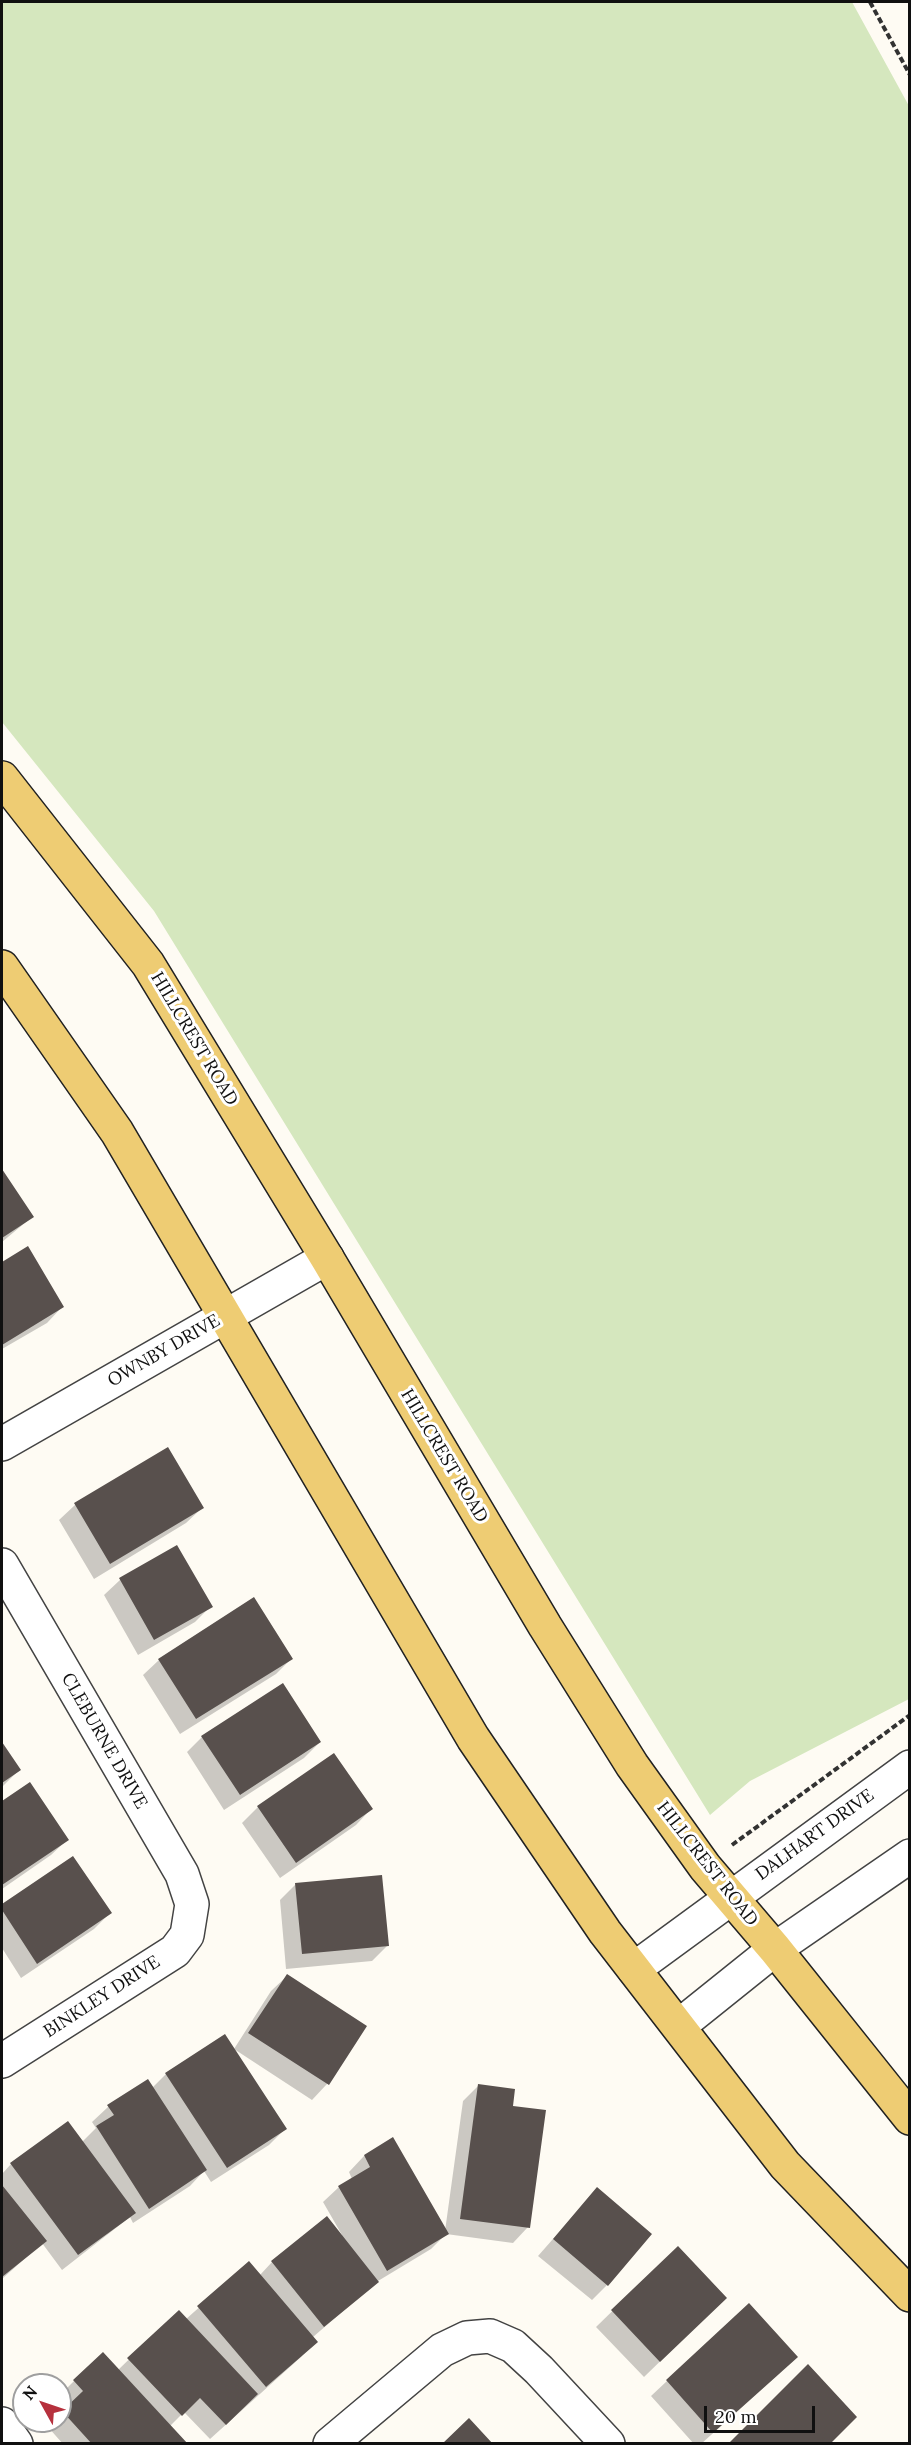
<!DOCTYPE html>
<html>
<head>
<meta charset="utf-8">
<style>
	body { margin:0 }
	#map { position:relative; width:911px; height:2445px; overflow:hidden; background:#fefbf3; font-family:Lora,serif }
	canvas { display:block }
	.frame { position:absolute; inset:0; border:3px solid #101010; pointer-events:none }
	.north { position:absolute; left:12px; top:2373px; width:60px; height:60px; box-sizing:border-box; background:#fff; border:2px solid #9f9f9f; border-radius:50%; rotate:310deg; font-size:16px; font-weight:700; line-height:24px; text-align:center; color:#101010 }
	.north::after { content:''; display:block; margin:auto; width:21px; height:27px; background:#b6313d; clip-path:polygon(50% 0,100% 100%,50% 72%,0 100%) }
	.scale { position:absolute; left:704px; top:2406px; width:111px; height:27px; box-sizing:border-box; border:3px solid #101010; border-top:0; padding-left:8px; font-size:18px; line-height:21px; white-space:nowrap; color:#101010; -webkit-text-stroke:4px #fff; paint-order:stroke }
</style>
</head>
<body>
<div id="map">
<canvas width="911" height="2445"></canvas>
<div class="frame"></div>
<div class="north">N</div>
<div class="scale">20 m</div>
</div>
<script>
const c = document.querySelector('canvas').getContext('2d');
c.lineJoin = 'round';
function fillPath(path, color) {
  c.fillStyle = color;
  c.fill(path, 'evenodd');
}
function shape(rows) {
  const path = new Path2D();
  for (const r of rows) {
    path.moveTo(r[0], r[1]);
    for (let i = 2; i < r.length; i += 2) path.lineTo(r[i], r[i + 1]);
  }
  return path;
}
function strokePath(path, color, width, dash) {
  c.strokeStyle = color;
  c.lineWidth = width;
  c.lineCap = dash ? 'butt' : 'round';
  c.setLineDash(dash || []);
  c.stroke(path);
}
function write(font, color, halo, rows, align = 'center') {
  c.font = font + ' Lora,serif';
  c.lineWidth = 6;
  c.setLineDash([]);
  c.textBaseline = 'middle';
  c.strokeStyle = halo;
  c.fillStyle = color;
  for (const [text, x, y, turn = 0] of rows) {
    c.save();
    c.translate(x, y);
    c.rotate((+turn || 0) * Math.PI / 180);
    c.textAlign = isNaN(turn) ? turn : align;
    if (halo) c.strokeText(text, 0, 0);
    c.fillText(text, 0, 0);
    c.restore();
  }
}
const green = shape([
	[2,2,852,2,909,106,909,1699,750,1781,710,1815,154,911,2,722]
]);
const shadow = shape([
	[2,1171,32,1217,2,1242],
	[28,1248,62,1307,47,1323,2,1349,2,1263],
	[167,1449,202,1508,186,1523,94,1579,59,1520,75,1505],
	[177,1547,211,1606,195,1622,138,1655,104,1595,120,1580],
	[291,1659,276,1674,180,1734,143,1675,159,1660],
	[202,1737,320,1742,304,1758,224,1810,187,1752],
	[2,1745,19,1770,2,1787],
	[333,1755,371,1809,356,1825,280,1878,242,1823,258,1807],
	[30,1784,67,1840,51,1855,2,1889,2,1803],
	[73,1858,110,1913,94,1929,21,1978,2,1948,2,1906],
	[296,1884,387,1946,372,1961,286,1969,280,1900],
	[287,1976,365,2027,327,2084,312,2100,234,2049,271,1991],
	[166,2074,285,2129,269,2145,211,2182,204,2171,190,2186,133,2223,130,2217,62,2270,42,2243,2,2279,2,2174,11,2164,82,2142,96,2128,92,2122,108,2107,148,2082,152,2088],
	[478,2086,511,2107,528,2227,513,2243,446,2234,431,2249,378,2281,313,2337,316,2341,301,2357,210,2439,184,2412,170,2426,186,2444,63,2444,48,2427,54,2421,60,2421,60,2415,68,2407,60,2395,74,2381,118,2370,178,2312,185,2320,249,2263,260,2275,272,2262,342,2235,323,2202,339,2187,352,2179,349,2172,364,2156,393,2139,445,2231,463,2101],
	[597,2189,607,2285,592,2300,538,2256],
	[677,2248,710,2313,644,2377,596,2327],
	[780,2373,701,2444,694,2444,651,2396,667,2381]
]);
const building = shape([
	[2,1169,34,1217,2,1238],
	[28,1246,64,1307,2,1345,2,1262],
	[168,1447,204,1508,110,1564,74,1503],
	[177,1545,213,1607,154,1640,119,1578],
	[254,1597,293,1659,196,1719,158,1659],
	[283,1683,321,1742,240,1795,201,1736],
	[2,1742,21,1770,2,1783],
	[334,1753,373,1809,296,1863,257,1806],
	[30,1782,69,1840,2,1885,2,1801],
	[73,1856,112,1913,37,1964,2,1910,2,1904],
	[382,1875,389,1946,302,1954,295,1883],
	[287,1974,367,2026,329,2085,248,2033],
	[225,2034,287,2129,227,2168,165,2073],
	[148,2079,207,2170,149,2209,96,2126,114,2115,107,2105],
	[478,2084,515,2089,513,2106,546,2110,530,2228,460,2219],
	[68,2121,136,2213,78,2255,10,2163],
	[393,2137,449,2234,387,2271,338,2186,370,2167,364,2155],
	[2,2185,47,2241,2,2277],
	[597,2187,652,2234,608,2286,553,2239],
	[327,2216,379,2282,324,2327,271,2261],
	[678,2246,727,2298,660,2362,611,2310],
	[249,2261,318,2342,266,2387,197,2306],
	[749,2303,798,2357,713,2433,666,2380],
	[179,2310,258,2394,226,2425,200,2398,182,2416,127,2358],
	[103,2352,188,2444,92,2444,62,2411,83,2391,73,2380],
	[808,2364,857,2417,830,2444,728,2444],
	[469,2418,493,2444,442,2444]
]);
const path = shape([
	[870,2,910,75],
	[732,1845,910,1715]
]);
const minor = shape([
	[2,1444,327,1258],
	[2,1565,182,1874,192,1904,187,1935,175,1951,2,2061],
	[634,1969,910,1767],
	[679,2026,775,1949,910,1856],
	[2,2424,16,2444],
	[330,2444,442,2350,467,2338,490,2336,513,2346,539,2370,608,2444]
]);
const major = shape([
	[2,778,148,964,327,1258,545,1626,632,1765,705,1867,775,1949,910,2118],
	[2,967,117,1132,473,1738,605,1932,785,2165,910,2295]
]);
const streetNames = [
	["HILLCREST ROAD",194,1039,59],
	["OWNBY DRIVE",164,1351,-30],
	["HILLCREST ROAD",444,1456,59],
	["CLEBURNE DRIVE",104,1741,60],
	["DALHART DRIVE",815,1835,-36],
	["HILLCREST ROAD",707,1864,52],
	["BINKLEY DRIVE",102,1997,-33]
];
fillPath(green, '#d5e7be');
fillPath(shadow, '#0003');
fillPath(building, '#58504d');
strokePath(minor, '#434343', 36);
strokePath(major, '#212121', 36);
strokePath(path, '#323232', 4, [6, 3]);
strokePath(minor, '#fff', 33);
strokePath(major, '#eecc73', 33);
write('18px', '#101010', '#fff', streetNames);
</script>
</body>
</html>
